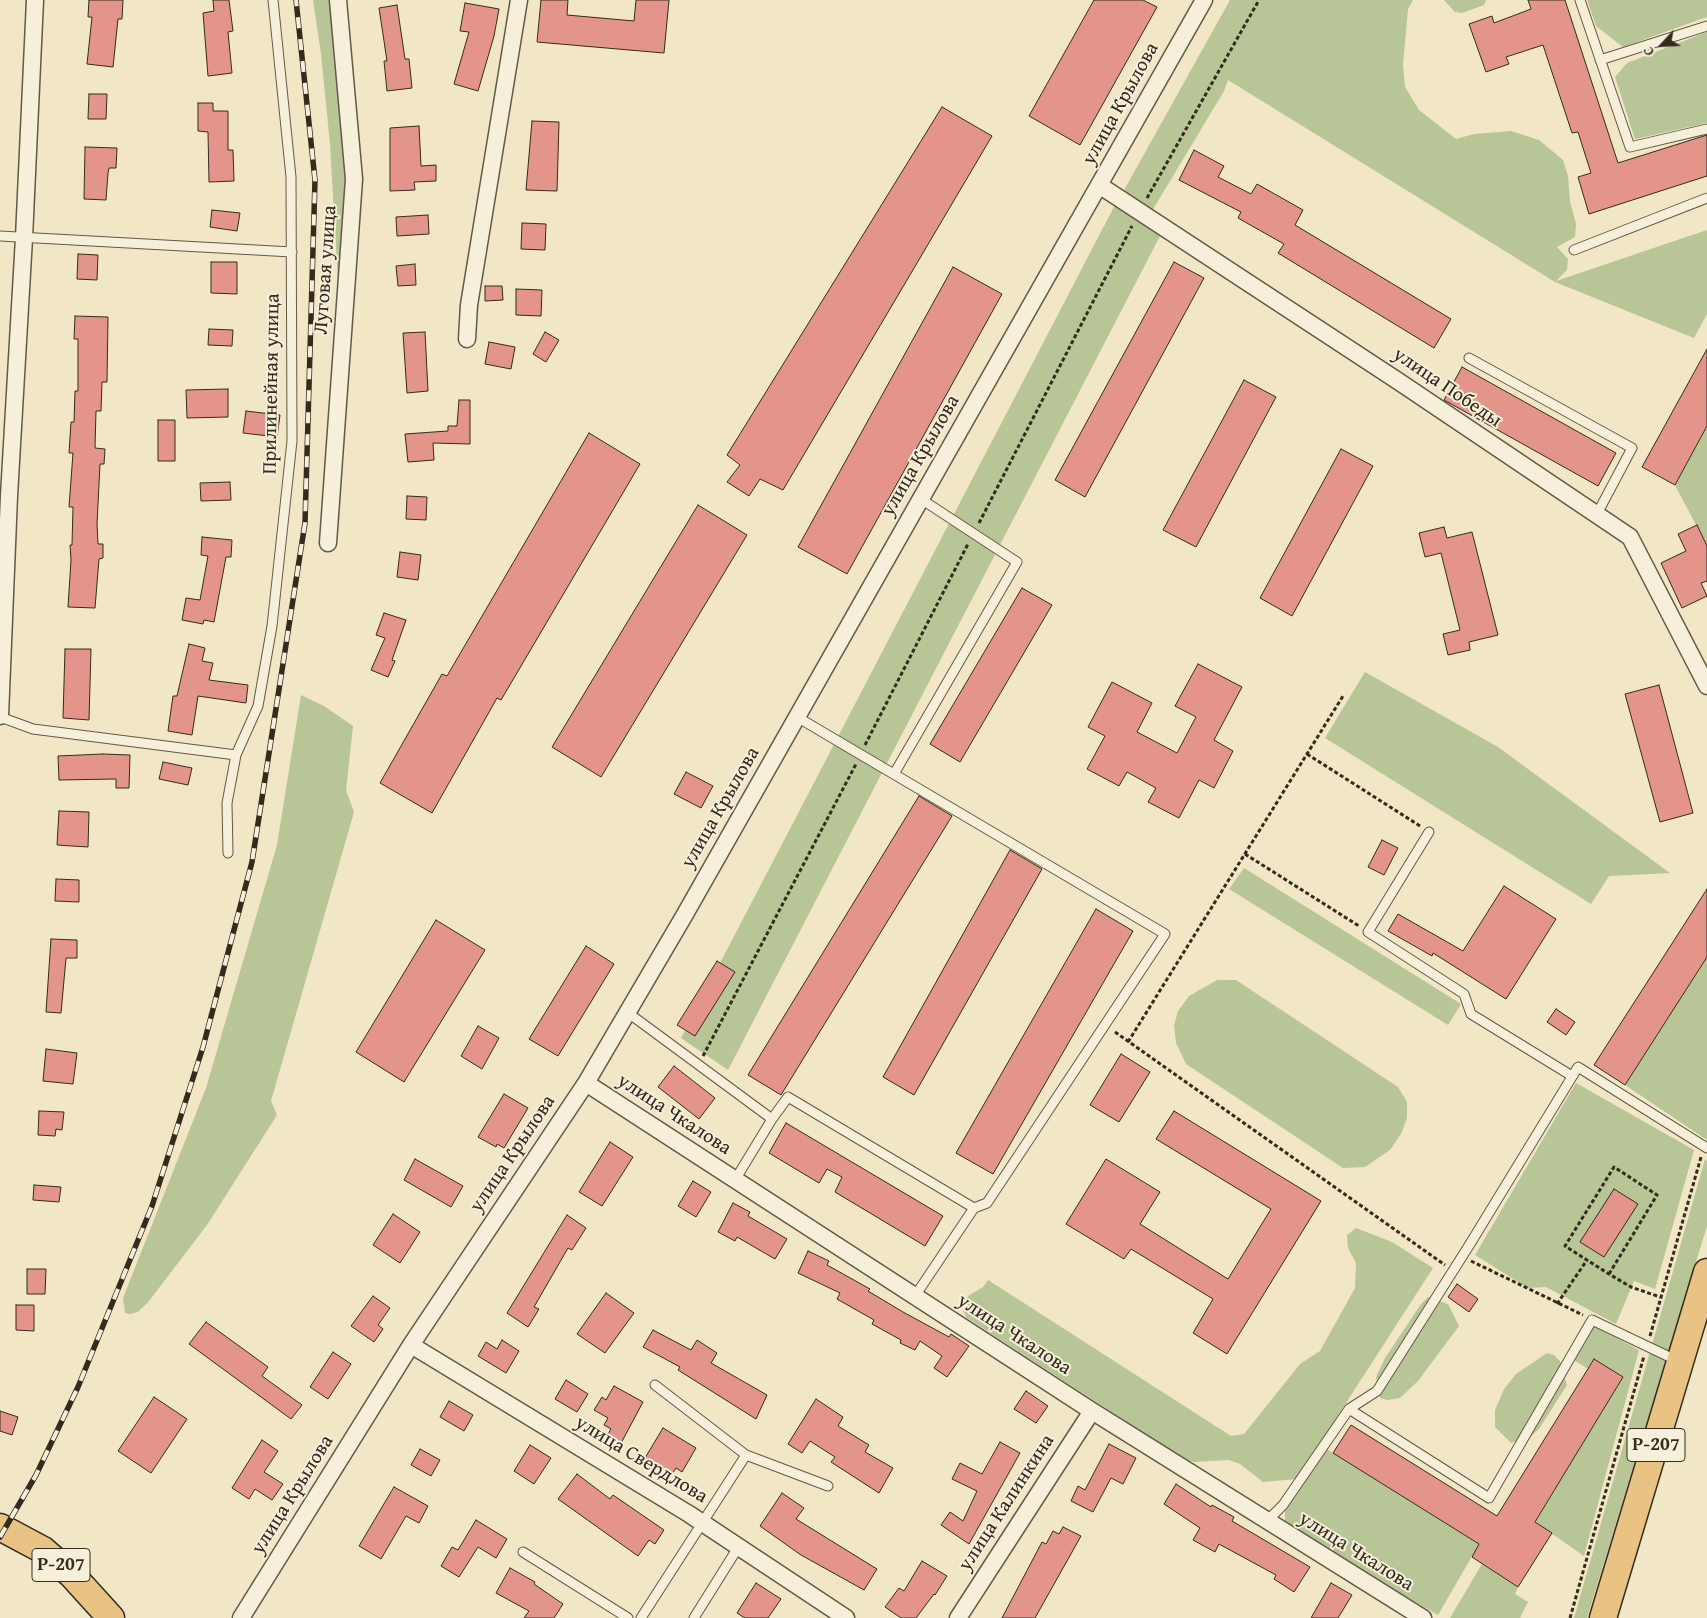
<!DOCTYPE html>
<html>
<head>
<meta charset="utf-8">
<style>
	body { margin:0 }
	#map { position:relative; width:1707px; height:1618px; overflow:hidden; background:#f1e6c6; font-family:"Gentium Book Plus",serif }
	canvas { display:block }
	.north { position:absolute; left:1637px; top:20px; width:50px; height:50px; -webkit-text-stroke:4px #f6efda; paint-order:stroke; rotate:245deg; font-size:14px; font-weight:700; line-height:20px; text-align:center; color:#342a1d }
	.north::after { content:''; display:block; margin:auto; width:18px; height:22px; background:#342a1d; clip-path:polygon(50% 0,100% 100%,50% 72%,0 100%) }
</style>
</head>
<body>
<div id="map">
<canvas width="1707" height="1618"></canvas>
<div class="north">С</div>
</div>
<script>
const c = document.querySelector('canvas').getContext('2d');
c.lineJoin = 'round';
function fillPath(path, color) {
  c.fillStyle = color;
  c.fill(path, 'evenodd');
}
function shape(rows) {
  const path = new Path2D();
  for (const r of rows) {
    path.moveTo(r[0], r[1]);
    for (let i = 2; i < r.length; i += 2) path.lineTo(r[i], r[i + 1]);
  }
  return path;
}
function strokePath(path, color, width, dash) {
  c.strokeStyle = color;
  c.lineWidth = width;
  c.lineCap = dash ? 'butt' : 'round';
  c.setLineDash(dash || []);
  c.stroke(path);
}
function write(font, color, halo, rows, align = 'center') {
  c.font = font + ' "Gentium Book Plus",serif';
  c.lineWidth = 4;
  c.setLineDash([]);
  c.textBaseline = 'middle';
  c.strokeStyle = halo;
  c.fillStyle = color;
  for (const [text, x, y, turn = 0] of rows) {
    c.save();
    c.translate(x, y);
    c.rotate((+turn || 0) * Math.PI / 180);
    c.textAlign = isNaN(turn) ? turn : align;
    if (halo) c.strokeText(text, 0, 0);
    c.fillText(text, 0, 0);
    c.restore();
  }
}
const green = shape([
	[313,0,332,0,341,97,345,181,344,240,338,282,330,144,321,54],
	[1230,0,1413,0,1408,9,1403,64,1405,87,1419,110,1456,139,1474,134,1511,131,1539,140,1563,160,1568,176,1570,202,1576,224,1575,237,1557,247,1568,259,1567,270,1556,281,1707,230,1707,314,1694,338,1555,282,1228,80,1224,91,1152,211,1123,192],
	[1444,0,1486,0,1484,5,1462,13,1455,12],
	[1587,0,1707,0,1707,17,1623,47,1596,26],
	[1707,32,1707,123,1635,139,1615,77,1627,63],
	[1115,205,1160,236,728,1070,681,1038],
	[1707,426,1707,546,1675,485],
	[1365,672,1498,747,1670,873,1609,876,1591,904,1325,738],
	[301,695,324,706,353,726,346,790,354,812,271,1101,277,1115,207,1225,149,1301,138,1312,130,1314,125,1313,123,1298,206,1088,277,845],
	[1244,868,1461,1004,1448,1025,1229,889],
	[1707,957,1707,1140,1625,1085],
	[1217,980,1236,980,1398,1087,1407,1102,1407,1118,1401,1134,1390,1150,1365,1167,1343,1168,1186,1064,1176,1043,1174,1026,1178,1011,1189,996],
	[1576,1083,1694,1150,1655,1289,1634,1281,1616,1324,1546,1287,1528,1288,1475,1255],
	[1705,1159,1707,1161,1707,1226,1587,1618,1574,1618],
	[1356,1228,1392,1242,1433,1268,1297,1479,1263,1482,1240,1464,1229,1460,1194,1462,1184,1459,967,1318,963,1311,968,1296,983,1287,988,1280,1231,1436,1244,1434,1300,1364,1320,1351,1355,1288,1356,1263,1348,1248,1347,1235],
	[1428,1297,1448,1304,1459,1326,1418,1381,1400,1398,1388,1400,1380,1398,1376,1377,1385,1358,1421,1304],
	[1594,1326,1639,1350,1584,1556,1535,1522,1623,1377,1594,1359,1588,1369,1574,1360],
	[1547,1353,1554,1355,1560,1361,1567,1385,1539,1429,1531,1436,1511,1443,1495,1427,1495,1410,1504,1389,1516,1374],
	[1325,1448,1479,1544,1438,1615,1293,1531,1285,1521,1285,1510],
	[1482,1564,1518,1587,1515,1594,1528,1602,1520,1618,1450,1618]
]);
const building = shape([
	[89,0,123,0,122,19,118,19,113,67,87,64,92,17,88,17,89,0],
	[213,0,229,0,233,31,228,32,232,73,208,76,203,13,214,11,213,0],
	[541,0,568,0,567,15,634,21,636,0,669,0,664,53,537,42,541,0],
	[1094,0,1143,0,1157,7,1080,145,1029,116,1094,0],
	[1528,0,1565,0,1618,163,1707,135,1707,176,1589,214,1578,177,1591,173,1578,132,1572,133,1543,45,1506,57,1509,64,1486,72,1469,24,1492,16,1494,23,1531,9,1528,0],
	[465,3,499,9,494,36,478,91,454,84,469,32,460,31,465,3],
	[397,5,405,59,409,59,412,88,387,91,384,61,387,61,379,8,397,5],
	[89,94,107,94,106,119,88,119,89,94],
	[198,103,213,103,213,111,228,111,228,150,233,150,234,181,209,182,208,132,198,131,198,103],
	[942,107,992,136,783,490,760,479,749,496,727,482,740,465,727,455,942,107],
	[532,121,559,122,557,191,526,190,532,121],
	[419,126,421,166,436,165,436,181,414,182,415,190,390,191,390,128,419,126],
	[85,147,117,148,116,168,109,168,108,173,106,200,84,199,85,147],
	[1194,150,1224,166,1218,177,1251,194,1257,184,1303,210,1295,225,1451,319,1434,348,1278,253,1284,244,1238,218,1241,212,1179,180,1194,150],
	[212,210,240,213,237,231,210,227,212,210],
	[428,215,429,234,397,236,396,217,428,215],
	[522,223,546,224,545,250,521,249,522,223],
	[78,254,98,255,97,280,77,279,78,254],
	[211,262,237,262,237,294,211,293,211,262],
	[1174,262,1204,278,1085,497,1055,480,1174,262],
	[415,264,416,285,398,286,396,266,415,264],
	[953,267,1002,294,847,574,798,547,953,267],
	[485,286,502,286,503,300,485,301,485,286],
	[516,289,542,290,541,316,516,315,516,289],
	[75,316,108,317,107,382,102,382,101,411,96,411,95,448,105,449,104,464,100,464,97,524,98,544,103,544,103,558,99,559,95,608,68,607,71,560,70,545,72,545,73,507,69,507,73,453,69,453,71,422,74,422,75,391,78,391,78,339,74,339,75,316],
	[209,329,233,330,232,346,208,345,209,329],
	[425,332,428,391,407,393,403,333,425,332],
	[545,332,559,340,546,362,533,354,545,332],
	[489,342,515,347,511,369,485,364,489,342],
	[1707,349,1707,426,1675,485,1642,467,1707,349],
	[1462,367,1616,453,1598,486,1444,400,1462,367],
	[1244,380,1276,397,1196,547,1163,530,1244,380],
	[228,389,228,417,187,418,186,390,228,389],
	[459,400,470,400,470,444,433,443,434,460,408,462,405,434,448,431,448,426,457,426,459,400],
	[246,411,280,415,277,437,243,433,246,411],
	[158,420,175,420,175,461,158,461,158,420],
	[589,433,640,464,501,700,497,698,432,813,380,783,442,674,447,676,589,433],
	[1341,449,1373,466,1292,616,1260,598,1341,449],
	[230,482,231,500,201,501,200,483,230,482],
	[407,496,427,497,426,520,406,519,407,496],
	[698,505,747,535,601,777,552,747,698,505],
	[1697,525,1707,546,1707,581,1701,583,1707,596,1682,608,1661,563,1686,551,1678,534,1697,525],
	[1444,527,1447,538,1472,532,1498,635,1469,642,1470,650,1448,655,1443,634,1460,630,1441,553,1425,557,1419,533,1444,527],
	[202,537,232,540,231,557,226,557,214,622,204,620,203,624,182,620,186,598,200,600,208,556,201,555,202,537],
	[400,552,421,555,418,580,397,577,400,552],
	[1022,588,1052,605,960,762,930,744,1022,588],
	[384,613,406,620,392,660,395,661,388,677,371,670,385,638,376,635,384,613],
	[189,644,205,648,202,661,213,663,209,680,248,685,246,703,198,696,192,735,168,731,173,696,177,696,189,644],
	[65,649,91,649,89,720,63,718,65,649],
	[1198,664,1242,687,1214,740,1233,751,1214,788,1199,780,1179,818,1148,802,1156,788,1127,772,1119,786,1087,769,1105,736,1088,727,1112,682,1152,703,1137,732,1177,753,1196,717,1175,706,1198,664],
	[1659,685,1693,813,1660,822,1625,694,1659,685],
	[103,754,130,755,129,788,116,788,116,779,59,780,58,756,103,754],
	[163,762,192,768,188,785,159,779,163,762],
	[686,772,713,786,701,808,674,794,686,772],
	[919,796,952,816,781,1095,748,1075,919,796],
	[59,811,89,812,88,847,57,845,59,811],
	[1382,840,1398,848,1384,875,1368,867,1382,840],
	[1010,850,1042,869,914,1095,883,1077,1010,850],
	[56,879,79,880,79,902,55,901,56,879],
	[1504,886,1556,919,1506,999,1433,953,1432,956,1388,931,1398,914,1463,951,1504,886],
	[1707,889,1707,957,1625,1085,1594,1065,1707,889],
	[1096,909,1133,931,993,1174,956,1153,1096,909],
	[436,920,485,950,404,1082,356,1052,436,920],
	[51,939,77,940,77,958,66,958,61,1013,46,1012,51,939],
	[586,946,614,964,558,1056,529,1039,586,946],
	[717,961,735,972,695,1036,677,1025,717,961],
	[1556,1009,1575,1022,1566,1035,1547,1022,1556,1009],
	[478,1026,499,1038,482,1069,461,1056,478,1026],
	[46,1049,77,1053,73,1084,43,1081,46,1049],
	[1121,1054,1150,1072,1119,1122,1090,1105,1121,1054],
	[674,1066,715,1098,699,1119,658,1087,674,1066],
	[504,1094,528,1108,504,1148,497,1144,496,1147,478,1137,504,1094],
	[39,1111,64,1112,62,1130,56,1129,55,1136,38,1135,39,1111],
	[1174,1111,1321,1201,1227,1354,1193,1333,1213,1299,1131,1249,1124,1259,1066,1224,1106,1159,1160,1192,1140,1224,1228,1279,1271,1209,1156,1139,1174,1111],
	[786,1123,943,1216,925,1246,835,1192,842,1177,827,1169,819,1183,769,1153,786,1123],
	[610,1142,633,1157,602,1206,579,1192,610,1142],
	[415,1159,463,1186,451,1207,404,1180,415,1159],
	[693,1181,711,1192,696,1217,678,1206,693,1181],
	[34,1185,61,1187,59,1202,33,1200,34,1185],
	[1614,1189,1638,1204,1604,1257,1580,1242,1614,1189],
	[733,1203,750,1212,748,1216,787,1239,775,1259,737,1237,735,1241,718,1232,733,1203],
	[393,1214,420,1232,400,1263,373,1245,393,1214],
	[567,1215,586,1228,572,1250,568,1248,534,1307,539,1309,528,1327,507,1313,567,1215],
	[808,1251,829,1261,827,1265,870,1289,868,1291,903,1312,949,1337,951,1334,969,1346,947,1377,934,1368,942,1356,920,1341,915,1350,900,1343,901,1340,872,1324,874,1320,837,1299,840,1293,798,1273,808,1251],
	[27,1269,46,1269,45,1294,27,1294,27,1269],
	[1457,1284,1478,1299,1469,1312,1448,1297,1457,1284],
	[606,1293,634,1313,605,1353,577,1334,606,1293],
	[373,1296,390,1308,378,1325,383,1329,374,1342,351,1326,373,1296],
	[16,1305,34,1305,34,1331,16,1330,16,1305],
	[206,1322,268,1367,262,1376,302,1405,291,1419,189,1344,206,1322],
	[653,1330,691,1350,697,1340,717,1353,711,1363,767,1395,756,1419,678,1370,680,1367,643,1347,653,1330],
	[502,1340,519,1351,506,1373,478,1356,486,1342,497,1349,502,1340],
	[333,1352,351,1364,328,1399,310,1387,333,1352],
	[1594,1359,1623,1377,1535,1522,1552,1533,1518,1587,1472,1557,1479,1544,1333,1453,1351,1425,1497,1516,1594,1359],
	[566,1380,588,1394,577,1412,555,1399,566,1380],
	[614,1386,643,1402,619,1447,605,1439,611,1429,604,1425,608,1418,594,1410,602,1397,606,1400,614,1386],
	[1026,1391,1048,1406,1036,1423,1014,1409,1026,1391],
	[154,1397,187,1419,151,1473,118,1451,154,1397],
	[816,1399,843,1417,838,1426,869,1445,865,1452,893,1468,879,1493,831,1462,835,1457,810,1441,802,1453,788,1444,816,1399],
	[449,1401,473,1415,464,1431,440,1417,449,1401],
	[0,1411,18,1417,12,1435,0,1431,0,1411],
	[663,1428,696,1448,682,1472,676,1468,672,1474,645,1458,663,1428],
	[262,1440,278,1451,264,1472,283,1484,272,1500,255,1489,249,1499,232,1488,262,1440],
	[1000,1442,1020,1453,969,1544,941,1525,950,1512,963,1521,977,1491,952,1479,960,1463,982,1474,1000,1442],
	[1109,1444,1136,1458,1123,1484,1111,1478,1093,1512,1071,1501,1078,1486,1085,1490,1109,1444],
	[530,1445,551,1458,534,1484,514,1471,530,1445],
	[420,1449,440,1460,431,1476,411,1465,420,1449],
	[577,1474,610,1499,613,1495,664,1530,655,1544,649,1540,638,1556,558,1499,577,1474],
	[1176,1484,1211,1507,1212,1505,1234,1517,1232,1521,1310,1567,1294,1592,1274,1579,1276,1575,1219,1544,1215,1552,1193,1540,1200,1528,1164,1504,1176,1484],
	[394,1487,428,1506,419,1523,406,1516,381,1559,359,1546,394,1487],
	[782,1493,804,1508,796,1519,877,1569,864,1590,801,1555,760,1526,782,1493],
	[476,1520,507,1539,496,1558,478,1547,459,1577,441,1566,452,1547,458,1550,476,1520],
	[1063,1527,1081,1536,1035,1618,1002,1618,1042,1542,1046,1544,1053,1531,1059,1534,1063,1527],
	[922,1561,947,1576,935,1595,934,1594,916,1618,901,1618,885,1607,899,1588,904,1591,922,1561],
	[510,1568,535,1582,534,1584,563,1604,554,1618,524,1618,529,1611,496,1593,510,1568],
	[756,1583,781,1599,768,1618,745,1618,737,1613,756,1583],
	[1331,1583,1352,1595,1338,1618,1311,1618,1331,1583]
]);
const path = shape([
	[1147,198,1259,0],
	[979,523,1132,226],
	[865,745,968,544],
	[1307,754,1420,826],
	[1245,854,1359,926],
	[1115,1032,1445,1265],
	[1128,1042,1343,696],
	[703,1056,856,764],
	[1471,1261,1583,1315],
	[1609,1274,1657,1195,1614,1167,1565,1246,1609,1274,1631,1287,1660,1297],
	[1557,1304,1587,1260],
	[1650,1336,1701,1157],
	[1570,1618,1644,1356]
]);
const lane = shape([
	[1580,0,1630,147,1707,129],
	[1600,60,1707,26],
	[0,236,292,252],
	[1574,250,1707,198],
	[1469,358,1632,448,1597,514],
	[0,717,33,729,236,755],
	[797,717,1165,934,987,1203,974,1208],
	[894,774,1017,562,921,499],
	[1429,832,1368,932,1464,994,1471,1014,1572,1076],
	[228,853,227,803,236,755,258,706,272,626,292,441,291,177,273,0],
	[627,1012,772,1119,735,1180],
	[772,1119,788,1097,974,1208,915,1296],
	[655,1385,746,1455,828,1486],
	[1349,1409,1489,1498,1592,1320,1678,1361],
	[1266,1522,1283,1505,1349,1409,1377,1391,1470,1244,1578,1067,1707,1148],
	[523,1552,628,1618],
	[641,1618,746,1455],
	[694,1618,739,1546]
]);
const street = shape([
	[1099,185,1398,381,1630,537,1707,686],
	[467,339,469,305,519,0],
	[328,543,354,179,338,0],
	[0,716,9,496,24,238,35,0],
	[586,1083,1092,1411,1423,1618],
	[411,1345,689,1514,846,1618],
	[241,1618,411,1345,586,1083,684,916,1204,0],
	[958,1618,1092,1411]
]);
const primary = shape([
	[0,1527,43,1550,72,1575,111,1618],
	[1603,1618,1707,1272]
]);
const rail = shape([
	[0,1537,36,1475,78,1387,152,1206,203,1047,252,862,305,523,315,180,296,0]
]);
const shields = [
	[1656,1445,58],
	[61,1565,58]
];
const shieldNames = [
	["Р-207",1656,1445],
	["Р-207",61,1565]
];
const streetNames = [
	["улица Крылова",1121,104,-61],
	["Луговая улица",326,270,-86],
	["Прилинейная улица",272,384,-89],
	["улица Победы",1447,388,34],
	["улица Крылова",921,456,-60],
	["улица Крылова",721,808,-60],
	["улица Чкалова",674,1115,33],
	["улица Крылова",513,1154,-56],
	["улица Чкалова",1014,1335,33],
	["улица Свердлова",641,1460,31],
	["улица Крылова",293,1495,-58],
	["улица Калинкина",1007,1503,-57],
	["улица Чкалова",1356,1552,32]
];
fillPath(green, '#b8c596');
fillPath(building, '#e3958b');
strokePath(building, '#342a1d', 1);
strokePath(lane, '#635947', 11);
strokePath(street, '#635947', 19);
strokePath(primary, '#342a1d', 29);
strokePath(path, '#342a1d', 3, [4, 2.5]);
strokePath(lane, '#f6efda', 9);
strokePath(street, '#f6efda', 16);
strokePath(primary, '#e8c383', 26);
strokePath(rail, '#342a1d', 5.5);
strokePath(rail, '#f6efda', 4, [11]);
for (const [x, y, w] of shields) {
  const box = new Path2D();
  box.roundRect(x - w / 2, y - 16.5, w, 33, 4);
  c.fillStyle = '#f6efda';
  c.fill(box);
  strokePath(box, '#342a1d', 1);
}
write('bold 19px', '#342a1d', null, shieldNames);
write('20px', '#342a1d', '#f6efda', streetNames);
</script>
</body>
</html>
